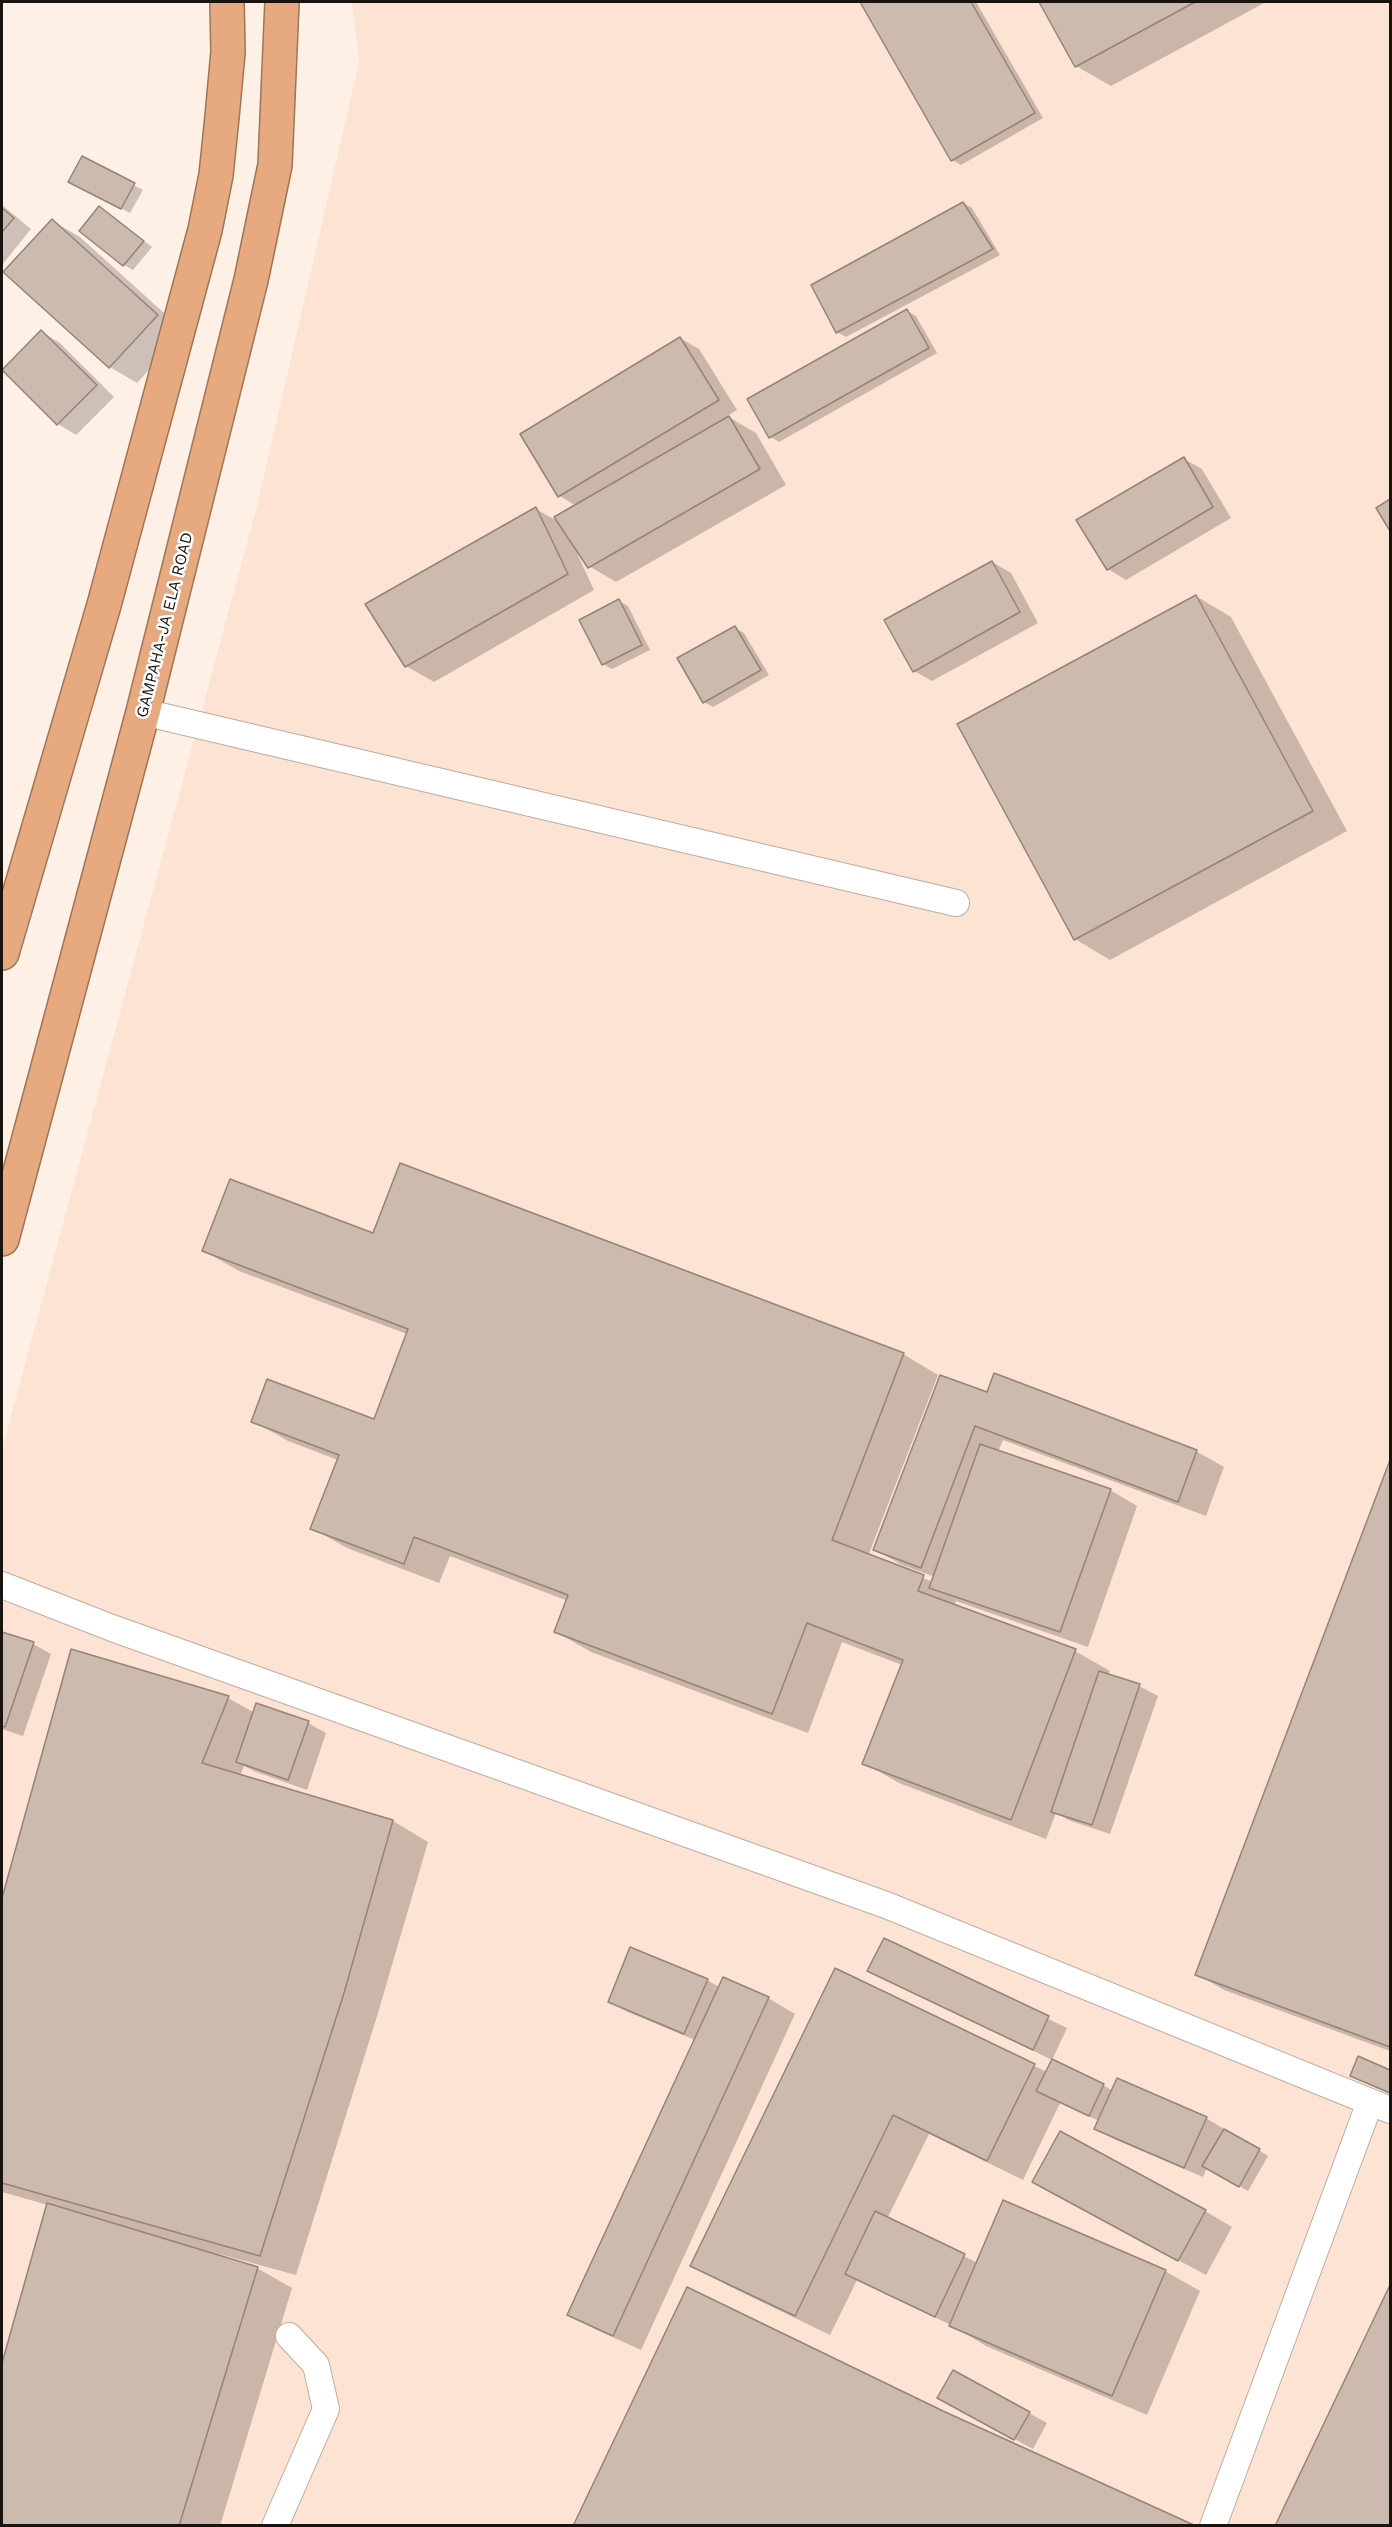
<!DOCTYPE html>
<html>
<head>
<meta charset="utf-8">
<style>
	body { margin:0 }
	#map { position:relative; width:1392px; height:2527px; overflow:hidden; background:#fff0e6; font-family:"Work Sans",sans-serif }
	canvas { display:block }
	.frame { position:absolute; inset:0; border:3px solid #1a1410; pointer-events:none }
</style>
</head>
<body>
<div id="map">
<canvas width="1392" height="2527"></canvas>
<div class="frame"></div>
</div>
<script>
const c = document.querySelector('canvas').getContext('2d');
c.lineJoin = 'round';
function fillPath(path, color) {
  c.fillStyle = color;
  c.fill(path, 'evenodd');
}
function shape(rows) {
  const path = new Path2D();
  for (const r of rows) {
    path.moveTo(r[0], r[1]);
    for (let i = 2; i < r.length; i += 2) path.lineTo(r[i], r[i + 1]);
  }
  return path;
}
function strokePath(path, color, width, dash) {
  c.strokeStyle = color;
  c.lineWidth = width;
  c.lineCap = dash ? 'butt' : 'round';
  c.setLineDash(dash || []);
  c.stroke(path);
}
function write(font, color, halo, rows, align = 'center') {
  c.font = font + ' "Work Sans",sans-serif';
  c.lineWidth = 5;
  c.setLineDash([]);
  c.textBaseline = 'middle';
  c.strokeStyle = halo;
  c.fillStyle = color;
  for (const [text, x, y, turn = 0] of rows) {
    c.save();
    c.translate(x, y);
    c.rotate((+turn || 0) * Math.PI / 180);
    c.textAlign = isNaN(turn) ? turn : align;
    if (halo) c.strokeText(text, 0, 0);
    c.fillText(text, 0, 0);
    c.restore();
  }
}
const built = shape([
	[352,2,1390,2,1390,2525,2,2526,2,1449,257,506,359,62]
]);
const shadow = shape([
	[862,2,976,2,1043,118,961,165,952,160],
	[1041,2,1266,2,1111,86,1076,66],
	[82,158,143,190,130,213,79,186],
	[963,203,972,208,1000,255,846,337,837,332],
	[2,205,31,229,2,265],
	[99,207,152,247,133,270,124,265],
	[52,221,80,237,184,331,137,383,110,367],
	[907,311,916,316,937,353,779,442,771,437,749,400],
	[42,332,60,343,114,397,76,435,58,424],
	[680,338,699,349,737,410,727,416,756,433,786,485,616,582,589,566,576,548,575,549,594,590,434,682,406,666,536,509,559,522,576,506,560,496],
	[1184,459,1202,469,1231,518,1126,580,1108,569],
	[992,562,1011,573,1038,623,932,681,914,671],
	[1196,596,1231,617,1347,831,1110,960,1075,939],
	[619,601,628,606,650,650,612,669,603,664],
	[735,628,744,633,769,675,713,707,704,702],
	[374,1235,903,1354,938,1375,868,1556,933,1582,935,1577,902,1565,874,1549,988,1394,1196,1451,1224,1467,1206,1516,1003,1440,998,1452,1110,1490,1137,1506,1088,1647,956,1601,954,1606,1075,1651,1110,1671,1108,1676,1139,1686,1158,1696,1110,1834,1071,1821,1056,1813,1046,1839,899,1783,864,1763,902,1665,842,1642,808,1733,591,1652,556,1632,568,1601,450,1556,439,1583,347,1548,312,1528,338,1460,288,1441,253,1421,375,1421,407,1334,239,1271,204,1251],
	[1390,1464,1390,2051,1224,1990,1197,1974],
	[2,1633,33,1644,51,1654,23,1736,2,1729],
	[72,1651,228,1698,255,1713,308,1723,326,1733,307,1790,256,1772,244,1766,240,1776,393,1821,428,1842,378,2013,296,2275,219,2254,219,2256,257,2268,292,2288,220,2526,2,2526,2,2369,48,2205,2,2192,2,1904],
	[884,1940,1067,2028,1052,2060,869,1970],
	[836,1970,1047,2072,1103,2085,1113,2091,1206,2118,1268,2156,1248,2191,1207,2167,1203,2177,1114,2139,1096,2128,1099,2121,1060,2103,1023,2180,929,2134,887,2219,978,2263,1165,2271,1200,2291,1147,2415,986,2346,951,2325,857,2280,830,2335,727,2285,692,2265],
	[707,1980,719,1987,768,1998,795,2014,641,2350,597,2330,569,2314,695,2040,628,2012,610,2002],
	[1061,2197,1205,2211,1232,2227,1206,2275],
	[1390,2288,1390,2526,1276,2526],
	[958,2408,1029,2413,1047,2423,1033,2449]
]);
const building = shape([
	[860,2,971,2,1035,113,951,161,860,2],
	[1039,2,1195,2,1075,67,1039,2],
	[82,156,135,183,121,209,68,182,82,156],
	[963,202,993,249,836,333,811,285,963,202],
	[99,206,144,241,123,266,79,231,99,206],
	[2,208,14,218,2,232,2,208],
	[52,219,158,315,109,368,3,272,52,219],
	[907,309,929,348,769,438,747,399,907,309],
	[41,330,97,385,57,425,2,370,41,330],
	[680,337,719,400,558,497,520,434,680,337],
	[729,416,760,469,588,568,554,517,729,416],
	[1184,457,1213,507,1107,570,1076,520,1184,457],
	[1390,499,1390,531,1376,508,1390,499],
	[536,507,568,574,405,667,365,604,536,507],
	[992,561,1020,612,913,672,884,620,992,561],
	[1196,595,1313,811,1074,940,957,724,1196,595],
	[619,599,642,645,602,665,579,620,619,599],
	[735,626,761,670,703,703,677,658,735,626],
	[400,1163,904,1353,832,1540,924,1575,918,1591,1076,1649,1011,1820,862,1764,903,1660,807,1623,772,1714,554,1632,568,1595,414,1537,404,1564,310,1529,339,1455,251,1422,267,1379,374,1419,408,1329,202,1251,230,1179,373,1233,400,1163],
	[994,1373,1197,1450,1178,1502,975,1426,921,1568,873,1550,940,1375,987,1392,994,1373],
	[980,1444,1111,1489,1060,1632,929,1588,980,1444],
	[1390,1460,1390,2047,1195,1975,1390,1460],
	[2,1632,34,1642,5,1727,2,1726,2,1632],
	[71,1649,229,1696,202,1763,393,1820,344,1993,260,2256,2,2183,2,1898,71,1649],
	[1099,1671,1140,1684,1092,1825,1051,1812,1099,1671],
	[256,1703,309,1721,288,1780,236,1762,256,1703],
	[884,1938,1049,2016,1033,2050,867,1971,884,1938],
	[630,1947,708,1979,684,2034,608,2002,630,1947],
	[835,1968,1035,2064,987,2161,893,2115,795,2316,690,2266,835,1968],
	[723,1977,769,1997,613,2336,567,2315,723,1977],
	[1358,2056,1390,2070,1390,2093,1350,2076,1358,2056],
	[1052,2059,1104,2084,1089,2116,1036,2091,1052,2059],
	[1117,2078,1207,2117,1184,2168,1094,2129,1117,2078],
	[1224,2129,1260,2149,1239,2187,1202,2166,1224,2129],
	[1060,2131,1206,2210,1178,2261,1032,2182,1060,2131],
	[1003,2200,1166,2270,1112,2396,949,2326,1003,2200],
	[47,2203,258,2267,179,2526,2,2526,2,2363,47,2203],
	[875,2211,965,2254,935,2317,845,2274,875,2211],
	[1390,2285,1390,2526,1275,2526,1390,2285],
	[687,2287,943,2411,1196,2526,573,2526,687,2287],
	[953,2370,1030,2412,1014,2440,937,2398,953,2370]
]);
const lane = shape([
	[143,712,956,903],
	[2,1585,112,1628,886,1905,1390,2110],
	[275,2526,326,2409,316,2365,289,2336],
	[1213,2526,1370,2102]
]);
const highway = shape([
	[2,953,104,605,205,230,216,175,222,117,228,52,227,2],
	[2,1239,143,712,251,280,275,165,282,2]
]);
const streetNames = [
	["GAMPAHA-JA ELA ROAD",165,625,-76]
];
fillPath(built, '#fde3d3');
fillPath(shadow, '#0003');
fillPath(building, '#ccbaaf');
strokePath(building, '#948378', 1.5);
strokePath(lane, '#beaca1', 28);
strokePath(highway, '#9f7558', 36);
strokePath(lane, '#fff', 26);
strokePath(highway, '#e7a97f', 33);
write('16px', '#1a1410', '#fff', streetNames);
</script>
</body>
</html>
